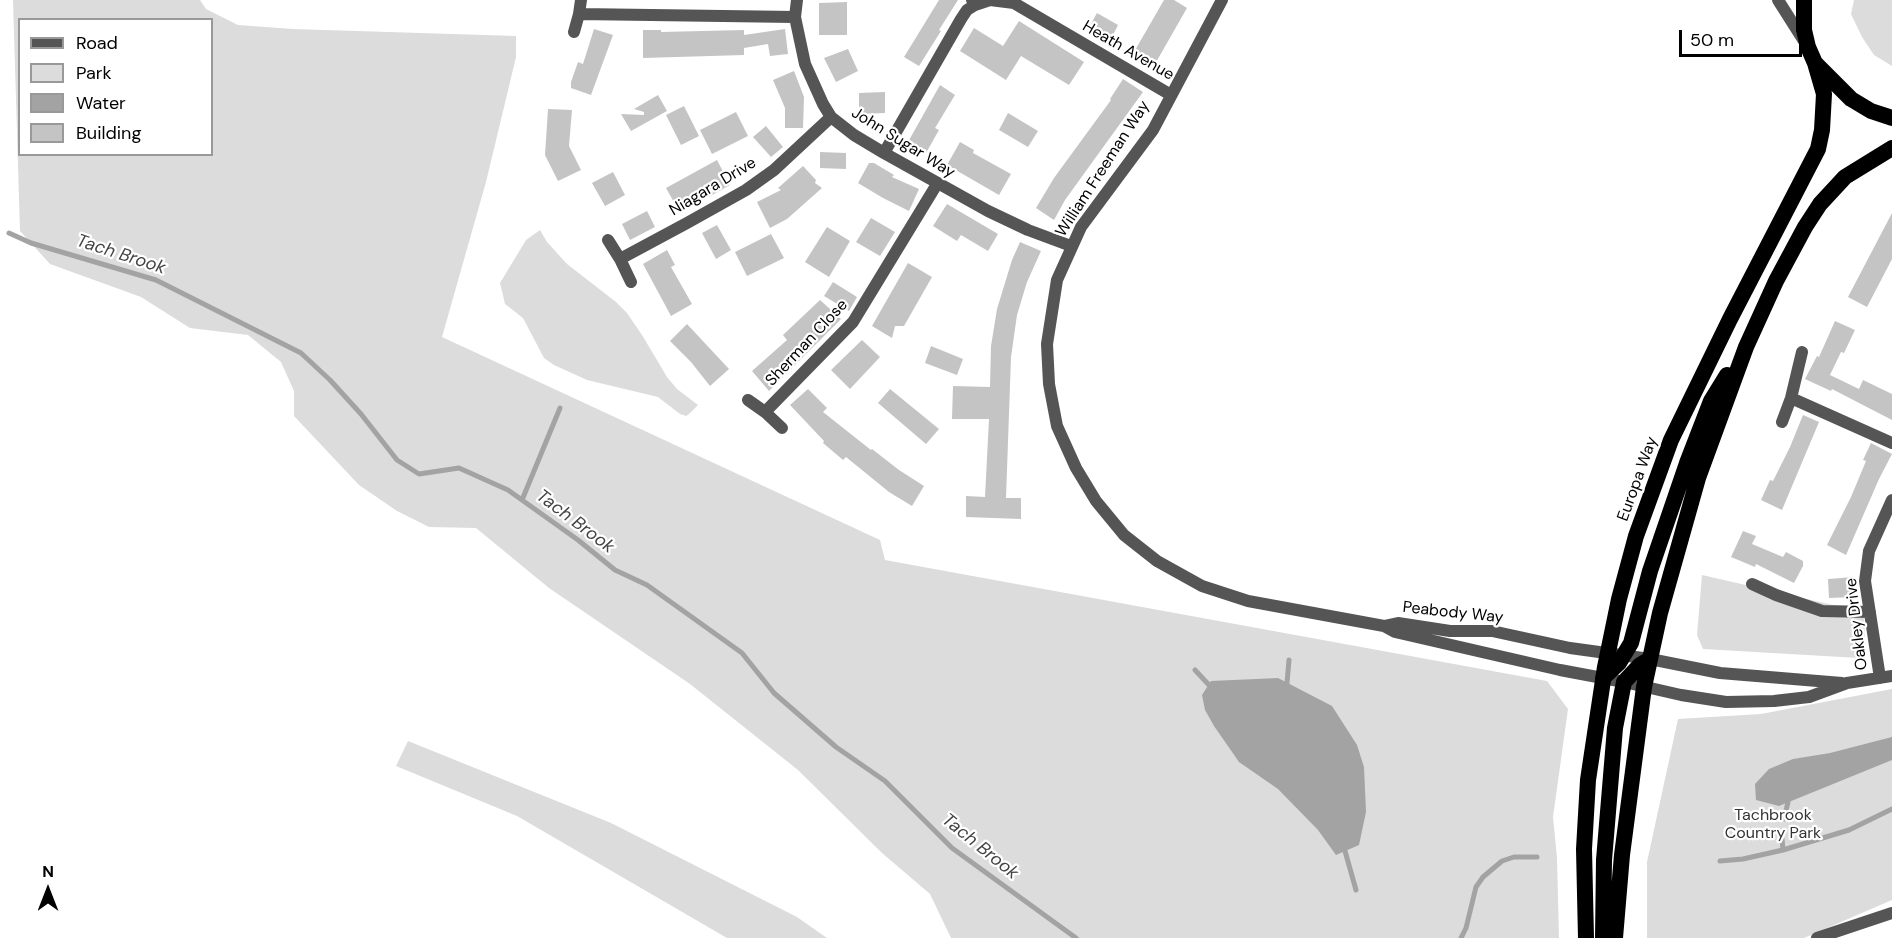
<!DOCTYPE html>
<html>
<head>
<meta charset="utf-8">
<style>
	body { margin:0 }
	#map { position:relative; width:1892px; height:938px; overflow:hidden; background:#fff; font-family:"DM Sans",sans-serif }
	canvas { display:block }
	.legend { position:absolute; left:18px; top:18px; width:195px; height:138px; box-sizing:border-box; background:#fff; border:2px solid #999; margin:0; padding:8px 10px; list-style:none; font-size:18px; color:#000 }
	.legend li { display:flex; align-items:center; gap:12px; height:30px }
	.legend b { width:30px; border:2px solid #999 }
	.north { position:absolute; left:18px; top:860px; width:60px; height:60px; -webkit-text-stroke:4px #fff; paint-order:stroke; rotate:0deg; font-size:16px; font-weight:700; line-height:24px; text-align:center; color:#000 }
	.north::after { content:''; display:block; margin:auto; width:21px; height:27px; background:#000; clip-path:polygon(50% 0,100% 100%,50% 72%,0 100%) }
	.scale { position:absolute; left:1679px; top:30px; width:123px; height:27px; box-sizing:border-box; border:3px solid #000; border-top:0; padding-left:8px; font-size:18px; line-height:21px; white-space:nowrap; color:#000; -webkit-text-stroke:4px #fff; paint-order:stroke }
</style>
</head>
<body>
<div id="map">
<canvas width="1892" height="938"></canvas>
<ul class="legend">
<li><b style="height:8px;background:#555"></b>Road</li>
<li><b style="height:16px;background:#dcdcdc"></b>Park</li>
<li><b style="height:16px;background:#a3a3a3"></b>Water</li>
<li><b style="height:16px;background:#c4c4c4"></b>Building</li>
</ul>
<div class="north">N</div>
<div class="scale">50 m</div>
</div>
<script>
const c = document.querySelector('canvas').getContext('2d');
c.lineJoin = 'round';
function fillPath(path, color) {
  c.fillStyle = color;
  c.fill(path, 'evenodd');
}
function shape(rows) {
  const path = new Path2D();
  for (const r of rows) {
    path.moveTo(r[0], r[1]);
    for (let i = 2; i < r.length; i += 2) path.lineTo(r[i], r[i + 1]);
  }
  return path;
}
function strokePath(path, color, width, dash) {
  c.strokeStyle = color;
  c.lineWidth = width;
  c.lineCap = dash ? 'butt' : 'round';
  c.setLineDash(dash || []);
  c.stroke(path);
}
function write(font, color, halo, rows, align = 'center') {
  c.font = font + ' "DM Sans",sans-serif';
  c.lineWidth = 4.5;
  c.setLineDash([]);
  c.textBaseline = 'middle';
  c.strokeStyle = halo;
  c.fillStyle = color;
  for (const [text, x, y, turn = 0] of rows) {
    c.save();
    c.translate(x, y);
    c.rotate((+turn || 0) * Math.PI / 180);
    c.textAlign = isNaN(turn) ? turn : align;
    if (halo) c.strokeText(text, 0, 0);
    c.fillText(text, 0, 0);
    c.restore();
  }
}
const green = shape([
	[13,0,200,0,206,9,238,25,293,29,516,36,516,57,486,182,442,337,880,540,885,560,1547,681,1568,709,1553,817,1557,858,1559,938,951,938,930,894,882,853,798,770,690,684,549,588,476,528,429,527,397,511,359,485,294,416,294,391,281,362,248,335,190,328,141,297,50,264,20,231],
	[20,20,212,20,212,154,20,154],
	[1854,0,1892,0,1892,66,1874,55,1862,37,1851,14],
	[540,230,547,242,567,264,616,302,627,313,642,335,667,377,677,389,698,405,689,414,686,416,680,414,658,397,587,380,554,365,544,358,523,318,505,304,500,283,526,240],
	[1702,575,1833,605,1863,607,1866,651,1859,658,1703,649,1697,635],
	[1892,689,1892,900,1804,938,1647,938,1647,862,1678,719,1761,714],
	[408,741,611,823,797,917,827,938,727,938,517,816,396,766]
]);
const water = shape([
	[1278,678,1332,706,1357,745,1364,767,1366,812,1359,845,1336,855,1318,830,1278,789,1239,762,1214,726,1205,710,1202,695,1211,681],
	[1892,737,1892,760,1779,806,1756,800,1755,784,1769,769,1793,759,1830,753]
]);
const stream = shape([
	[9,233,31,243,156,280,301,353,330,380,361,414,397,460,419,474,459,468,508,490,578,540,615,570,647,585,742,653,774,693,836,747,885,781,952,848,1076,938],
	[522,500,560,408],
	[1195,670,1209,685],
	[1287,683,1289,660],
	[1784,819,1788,802],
	[1782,839,1783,850],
	[1345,851,1356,890],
	[1720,861,1743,859,1783,850,1849,830,1892,809],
	[1461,938,1466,928,1476,887,1483,877,1502,861,1514,857,1537,857]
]);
const building = shape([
	[939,0,958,0,939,30,941,31,919,66,904,57],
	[1164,0,1174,0,1187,8,1155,64,1134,52],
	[847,2,847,35,819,35,819,3],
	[1097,13,1118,25,1110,41,1088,29],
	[1019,21,1084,62,1069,85,1021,56,1006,80,960,51,974,28,1003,46],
	[594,29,613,35,591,95,571,88,571,82,578,62,583,64],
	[785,29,788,54,770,56,768,44,744,48,744,55,643,58,643,30,661,30,661,32,744,30,744,35],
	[848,49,858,71,836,82,824,58],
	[794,71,804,97,803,128,785,128,785,108,773,80],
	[1123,79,1143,92,1065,200,1054,220,1036,208,1054,178,1111,100,1110,99],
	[940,85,955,95,935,128,939,130,926,153,908,142],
	[885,92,885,113,859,114,859,93],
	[658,95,667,111,631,131,621,114,644,115,644,112,634,109],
	[684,106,699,136,681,145,666,115],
	[548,109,572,110,569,146,581,170,558,181,545,155],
	[736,112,748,136,712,154,700,130],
	[1008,113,1038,131,1028,147,999,130],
	[766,126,783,147,771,157,753,137],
	[960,142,974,150,973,153,1011,174,999,195,947,165],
	[820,152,846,153,846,169,820,168],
	[717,160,730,185,680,213,666,188],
	[869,163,874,163,894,175,892,177,919,189,909,211,883,198,858,183],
	[803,166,816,180,815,183,822,188,787,219,770,228,757,202,781,190,778,188],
	[613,172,625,195,605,206,592,183],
	[947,204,998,234,988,251,961,235,957,241,933,226],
	[647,211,655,227,630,240,622,224],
	[1892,213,1892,259,1867,307,1848,297],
	[871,218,895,232,880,256,856,242],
	[717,225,731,250,716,259,702,233],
	[827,227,850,241,829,277,805,262],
	[771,234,784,258,747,276,735,252],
	[1020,242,1041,251,1027,282,1017,315,1011,357,1006,498,1021,498,1021,519,966,517,966,496,985,497,989,419,952,419,953,386,990,387,991,346,997,309,1012,260],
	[667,250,675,265,671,267,692,304,671,316,643,264],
	[908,263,932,277,904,326,895,326,892,338,872,326],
	[833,282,857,297,849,311,824,296],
	[820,300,841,319,769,391,752,371,787,340,783,335],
	[1835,321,1855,330,1844,353,1841,352,1830,375,1859,389,1863,380,1892,394,1892,420,1832,389,1831,391,1805,379,1817,356,1819,357],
	[687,324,729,369,710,386,691,362,670,341],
	[862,340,880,357,850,389,831,370],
	[931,346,963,359,957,375,925,363],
	[808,389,827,408,823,412,871,450,872,449,899,470,924,486,912,506,889,492,846,457,843,460,823,443,824,441,790,405],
	[890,389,939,429,926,444,878,403],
	[1803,415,1819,422,1782,510,1761,500,1770,480,1773,481,1790,447],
	[1871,443,1892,454,1879,479,1846,555,1827,545,1851,497,1866,461,1863,460],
	[1743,531,1756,536,1752,544,1783,557,1786,552,1803,561,1803,566,1794,583,1756,564,1755,567,1731,557],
	[1854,577,1855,597,1829,598,1828,579]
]);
const minor = shape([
	[797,0,795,17,805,64,823,104,831,117,854,135,884,153,988,211,1028,230,1071,246],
	[972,0,975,5,990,0,1014,3,1171,95],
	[1222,0,1153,130,1081,227,1057,280,1047,344,1049,384,1057,426,1076,468,1096,501,1124,535,1157,561,1202,586,1248,601,1384,626,1395,632,1560,670,1624,682,1681,695,1726,702,1774,701,1809,697,1847,683,1892,676],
	[579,14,581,0],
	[574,32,579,14,795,17],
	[884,153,961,19,967,10,975,5],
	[608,240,620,259,687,223,746,190,774,170,831,117],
	[620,259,631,282],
	[1791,398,1892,443],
	[748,400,765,412,853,322,937,184],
	[765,412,782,428],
	[1782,422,1791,398,1802,352],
	[1752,584,1776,595,1822,611,1870,612],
	[1384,626,1398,623,1450,631,1492,631,1570,648,1650,659,1720,673,1842,683],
	[1880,678,1865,581,1869,551,1892,500],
	[1817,938,1892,913]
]);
const tertiary = shape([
	[1778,0,1804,41]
]);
const trunk = shape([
	[1804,0,1804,30,1808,47,1815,63,1851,99,1871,111,1892,118],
	[1603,678,1619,663,1631,643,1650,571,1687,463,1711,401,1727,375],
	[1586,938,1584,849,1588,780,1605,667,1619,599,1636,536,1671,440,1730,319,1818,149,1822,130,1824,94,1815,63],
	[1603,938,1604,860,1615,728,1624,682,1640,665,1650,659],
	[1615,938,1622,855,1644,687,1660,613,1698,478,1746,347,1776,281,1805,227,1820,204,1845,177,1892,148]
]);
const streetNames = [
	["Heath Avenue",1128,51,30],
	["John Sugar Way",903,143,32],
	["William Freeman Way",1103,169,-57],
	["Niagara Drive",713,187,-31],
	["Sherman Close",807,343,-47],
	["Europa Way",1638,479,-70],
	["Peabody Way",1453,613,6],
	["Oakley Drive",1857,624,-97]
];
const parkNames = [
	["Tachbrook",1773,816],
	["Country Park",1773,834]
];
const waterNames = [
	["Tach Brook",121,255,18],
	["Tach Brook",575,522,37],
	["Tach Brook",980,847,39]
];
fillPath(green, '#dcdcdc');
fillPath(water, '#a3a3a3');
strokePath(stream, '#a3a3a3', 5);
fillPath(building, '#c4c4c4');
strokePath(minor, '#555', 12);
strokePath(tertiary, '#555', 12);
strokePath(trunk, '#000', 16);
write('16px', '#000', '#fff', streetNames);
write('16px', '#333', '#fff', parkNames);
write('italic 18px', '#444', '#fff', waterNames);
</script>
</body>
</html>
